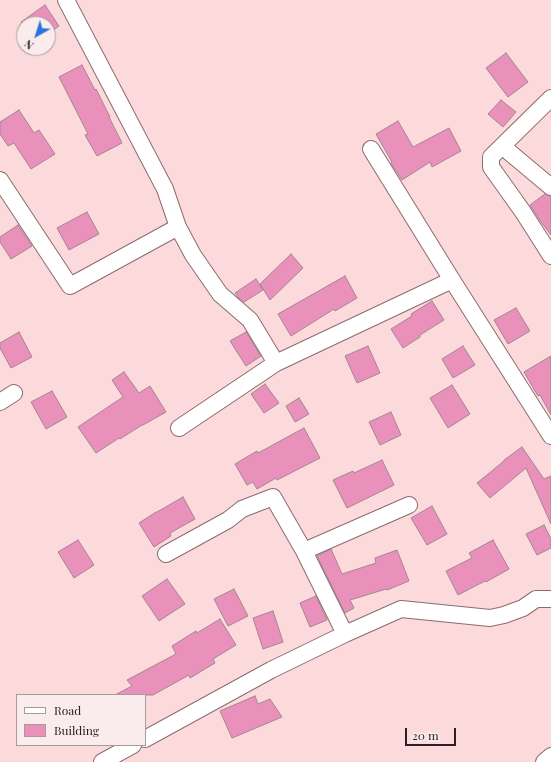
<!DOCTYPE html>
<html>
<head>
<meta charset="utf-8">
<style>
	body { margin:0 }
	#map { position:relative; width:551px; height:762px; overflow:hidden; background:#fcd9db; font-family:"Playfair Display",serif }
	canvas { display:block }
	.legend { position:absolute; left:16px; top:694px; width:130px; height:52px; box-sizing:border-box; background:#faeced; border:1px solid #a89a9b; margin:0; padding:5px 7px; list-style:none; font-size:12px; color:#2c2021 }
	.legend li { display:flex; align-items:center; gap:8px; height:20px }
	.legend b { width:20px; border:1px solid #a89a9b }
	.north { position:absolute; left:16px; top:16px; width:40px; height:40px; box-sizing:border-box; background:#faeced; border:1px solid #a89a9b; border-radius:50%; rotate:219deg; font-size:11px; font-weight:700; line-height:16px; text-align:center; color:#2c2021 }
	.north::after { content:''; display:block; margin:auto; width:14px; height:18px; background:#2873df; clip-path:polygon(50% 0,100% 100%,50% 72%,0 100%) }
	.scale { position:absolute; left:405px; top:728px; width:51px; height:18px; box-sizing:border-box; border:2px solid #2c2021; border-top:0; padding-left:5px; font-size:12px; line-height:14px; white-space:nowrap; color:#2c2021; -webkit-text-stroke:3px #faeced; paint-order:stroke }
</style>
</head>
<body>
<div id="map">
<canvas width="551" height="762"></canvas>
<ul class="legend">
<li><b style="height:5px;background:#fff"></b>Road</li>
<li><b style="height:11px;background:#e991bb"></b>Building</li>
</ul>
<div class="north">N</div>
<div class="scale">20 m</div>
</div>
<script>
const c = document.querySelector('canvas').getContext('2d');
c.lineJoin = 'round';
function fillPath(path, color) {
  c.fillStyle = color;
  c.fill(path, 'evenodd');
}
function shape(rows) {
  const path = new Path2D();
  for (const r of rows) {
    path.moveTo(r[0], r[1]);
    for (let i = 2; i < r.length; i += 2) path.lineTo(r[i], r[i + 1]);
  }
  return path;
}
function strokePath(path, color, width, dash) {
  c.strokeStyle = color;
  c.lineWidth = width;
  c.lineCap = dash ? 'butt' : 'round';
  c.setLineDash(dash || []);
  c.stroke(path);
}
const building = shape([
	[45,5,59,26,48,34,48,24,24,24,24,27,21,22,45,5],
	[506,53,528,82,508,97,486,68,506,53],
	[82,65,95,90,96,89,110,117,109,117,122,143,97,156,85,135,88,134,59,77,82,65],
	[501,100,516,112,503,127,488,114,501,100],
	[19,110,34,133,39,130,55,154,31,169,14,143,8,146,0,134,0,122,19,110],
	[398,121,413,147,449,128,461,151,432,167,430,162,402,180,391,163,392,162,376,134,398,121],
	[545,194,551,196,551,235,541,222,530,205,545,194],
	[87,212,99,234,69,250,57,228,87,212],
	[18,225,32,246,11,259,0,242,0,237,18,225],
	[291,254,303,268,270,300,260,284,291,254],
	[345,276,357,298,335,311,334,309,291,336,278,314,345,276],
	[256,279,263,290,244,302,238,297,235,293,256,279],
	[432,301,444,320,420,335,420,337,403,348,391,329,412,316,411,314,432,301],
	[516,308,530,331,508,344,494,320,516,308],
	[19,332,32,357,11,368,0,348,0,343,19,332],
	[246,332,261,356,246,366,230,341,246,332],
	[368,346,380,373,357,383,345,356,368,346],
	[463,346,475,365,453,378,442,359,463,346],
	[551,356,551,415,540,395,538,396,524,372,551,356],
	[124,372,139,393,150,386,166,412,143,425,142,425,120,439,119,438,96,453,78,427,123,397,112,380,124,372],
	[265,384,279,403,264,413,251,394,265,384],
	[452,385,470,414,448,428,430,398,452,385],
	[52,391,67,417,46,429,31,402,52,391],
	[299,398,309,414,295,422,286,406,299,398],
	[391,412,401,435,380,445,369,422,391,412],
	[304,428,320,458,277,480,276,478,257,489,253,482,247,485,235,464,257,451,258,453,304,428],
	[522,447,544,479,551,476,551,524,526,468,490,498,477,483,504,461,504,460,522,447],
	[382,460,394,485,347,508,333,480,353,471,354,473,382,460],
	[183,497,195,519,170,533,171,536,154,547,139,523,156,512,157,512,183,497],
	[432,506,447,534,427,545,411,518,432,506],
	[544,525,551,539,551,548,537,555,526,534,544,525],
	[78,540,94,565,74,578,58,552,78,540],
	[493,540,509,569,486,582,485,581,458,595,446,571,472,558,469,553,493,540],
	[331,549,342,574,376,563,375,558,397,550,409,581,387,590,386,589,350,600,354,608,345,613,317,556,331,549],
	[167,579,185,604,159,621,142,596,167,579],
	[234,589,248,616,228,626,214,599,234,589],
	[316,596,327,620,310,627,300,603,316,596],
	[273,611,283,642,263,649,253,618,273,611],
	[220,619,236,645,213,659,215,663,190,678,189,675,153,695,115,695,132,686,127,680,176,654,172,646,196,631,197,633,220,619],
	[255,696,258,704,270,699,282,717,232,738,220,711,255,696]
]);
const street = shape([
	[66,0,165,189,178,227,193,255,220,294,250,320,276,363,452,280],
	[551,98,491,157,491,167,523,212,551,256],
	[502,146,551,187],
	[371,149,452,280,551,436],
	[0,180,70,286,178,227],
	[0,402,14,393],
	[179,428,276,363],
	[304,551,409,505],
	[166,554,228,520,242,509,273,497,304,551,345,634],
	[145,739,271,670,345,634,401,609,490,618,504,615,523,608,536,599,551,599],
	[102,762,133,745],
	[544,762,551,756]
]);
fillPath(building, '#e991bb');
strokePath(building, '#a28592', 1);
strokePath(street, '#8b6c6f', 18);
strokePath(street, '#fff', 16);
</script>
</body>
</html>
